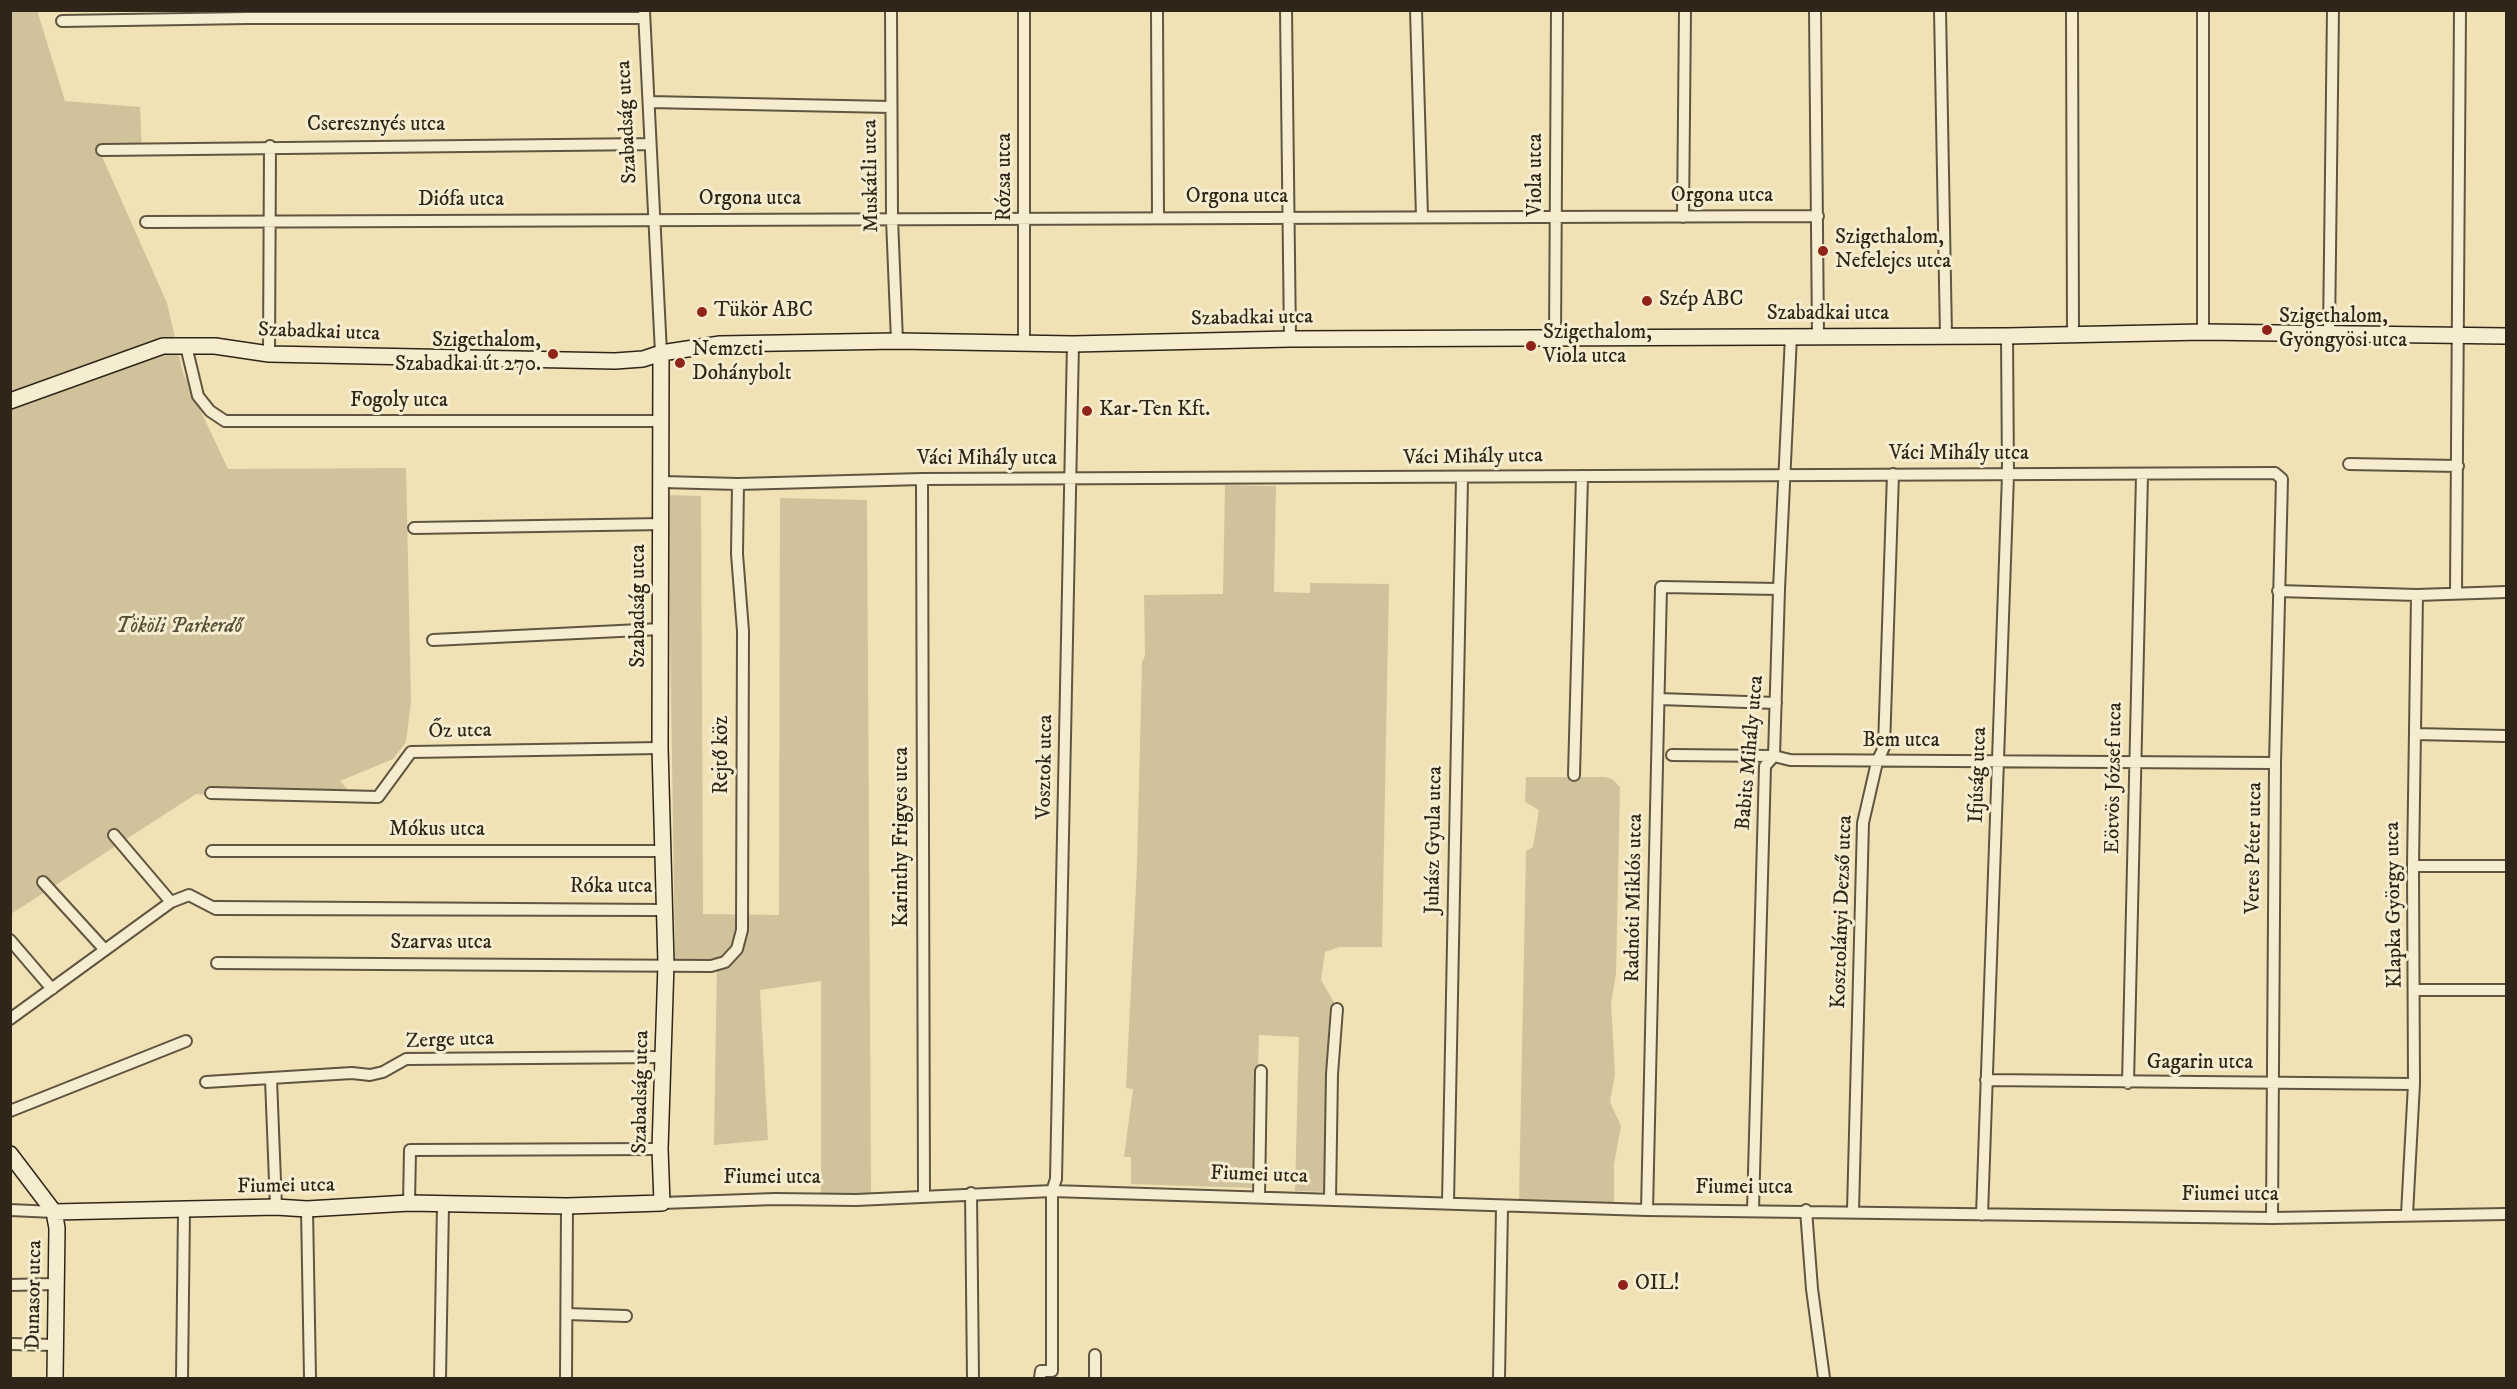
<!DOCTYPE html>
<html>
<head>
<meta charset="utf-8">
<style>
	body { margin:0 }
	#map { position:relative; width:2517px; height:1389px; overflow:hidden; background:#f1e2b5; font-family:"IM FELL DW Pica",serif }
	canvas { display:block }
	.frame { position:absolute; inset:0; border:12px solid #2f2619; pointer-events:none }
</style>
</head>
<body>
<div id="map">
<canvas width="2517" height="1389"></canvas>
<div class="frame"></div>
</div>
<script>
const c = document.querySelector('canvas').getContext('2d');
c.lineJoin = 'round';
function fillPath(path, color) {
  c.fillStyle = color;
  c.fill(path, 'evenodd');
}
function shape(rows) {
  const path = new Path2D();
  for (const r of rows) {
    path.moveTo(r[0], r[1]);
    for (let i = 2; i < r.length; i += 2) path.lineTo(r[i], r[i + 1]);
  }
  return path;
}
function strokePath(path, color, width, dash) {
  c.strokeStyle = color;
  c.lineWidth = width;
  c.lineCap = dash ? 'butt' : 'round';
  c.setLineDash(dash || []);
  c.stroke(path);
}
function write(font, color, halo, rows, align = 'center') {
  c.font = font + ' "IM FELL DW Pica",serif';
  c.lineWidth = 6;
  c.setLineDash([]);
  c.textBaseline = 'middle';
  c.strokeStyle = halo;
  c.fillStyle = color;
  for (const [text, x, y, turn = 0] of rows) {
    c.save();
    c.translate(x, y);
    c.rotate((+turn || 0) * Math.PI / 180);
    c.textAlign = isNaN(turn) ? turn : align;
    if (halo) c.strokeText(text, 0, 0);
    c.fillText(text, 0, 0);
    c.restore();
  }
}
const green = shape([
	[37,10,65,101,140,107,142,151,100,152,167,303,183,373,228,469,406,468,411,701,406,742,393,759,340,781,355,798,270,802,196,794,11,914,10,11],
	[1225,485,1276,486,1274,592,1310,593,1310,583,1389,584,1382,947,1339,947,1325,952,1321,980,1334,1002,1329,1089,1328,1192,1295,1191,1299,1037,1259,1035,1255,1188,1131,1184,1131,1157,1124,1157,1133,1089,1126,1088,1137,865,1142,662,1145,656,1144,595,1223,594],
	[668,495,701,496,703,914,779,915,780,498,867,500,871,1194,821,1193,821,981,760,990,768,1140,714,1145,717,959,675,959],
	[1526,777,1605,777,1612,779,1620,787,1616,974,1611,1003,1615,1074,1610,1102,1621,1126,1614,1164,1614,1205,1519,1199,1526,851,1533,847,1539,810,1525,802]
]);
const street = shape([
	[891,10,892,219,897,341],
	[1157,10,1158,217],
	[1286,10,1290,339],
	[1416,10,1422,217],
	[1815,10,1818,336],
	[1940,10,1946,336],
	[2072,10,2073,334],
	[2203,10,2203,332],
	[644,11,661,353],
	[62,21,248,18,644,18],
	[649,102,891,107],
	[102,150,650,144],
	[1683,217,1685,10],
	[146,222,1818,216],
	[2329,334,2333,10],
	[1555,339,1557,10],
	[1024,342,1024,10],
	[186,346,198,396,210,411,225,421,661,421],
	[269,354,270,146],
	[2349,464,2458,466],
	[922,479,924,1195],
	[663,482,738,484,922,479,2275,473,2282,479,2275,763,2272,1218],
	[414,528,662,524],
	[2278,591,2417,595,2506,592],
	[2456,592,2460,10],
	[433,640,661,629],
	[1659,699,1776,703],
	[2415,734,2506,736],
	[1672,755,1774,756,1790,760,2275,763],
	[1574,775,1582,476],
	[211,793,378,797,411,752,660,748],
	[114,835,171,902],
	[212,851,662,851],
	[2413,866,2506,866],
	[43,882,105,950],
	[10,940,52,989],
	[217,963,711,966,725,962,737,949,742,930,743,631,737,554,738,484],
	[2415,990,2506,990],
	[10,1019,171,902,189,895,216,909,663,910,216,907],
	[271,1079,276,1207],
	[1986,1080,2414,1084],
	[206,1082,352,1073,370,1075,383,1072,406,1059,663,1057],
	[2128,1083,2142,475],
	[10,1111,186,1041],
	[971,1193,973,1378],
	[1259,1197,1261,1071],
	[1330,1199,1332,1074,1337,1009],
	[409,1203,410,1150,660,1149],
	[662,1203,775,1199,856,1200,1052,1191,1647,1210,2272,1218,2506,1214],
	[1448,1203,1462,478],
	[307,1209,310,1378],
	[10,1210,54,1212],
	[1647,1210,1661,587,1779,589],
	[1753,1210,1765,766,1774,756,1779,589,1791,336],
	[1806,1210,1812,1289,1824,1378],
	[1853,1211,1863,823,1877,762,1884,747,1893,474],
	[2407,1214,2414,1084,2413,866,2417,595],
	[1982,1215,2008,475,2007,336],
	[10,1285,56,1284],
	[567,1314,626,1316],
	[10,1344,55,1345],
	[182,1378,184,1211],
	[440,1378,443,1204],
	[566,1378,567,1206],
	[1040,1378,1041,1371,1052,1371,1052,1191,1056,1179,1073,344],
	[1095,1378,1095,1355],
	[1499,1378,1502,1207]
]);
const secondary = shape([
	[10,401,163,346,215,346,269,354,615,361,643,359,661,353,720,344,897,341,1073,344,1290,339,2007,336,2203,332,2506,336],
	[10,1154,54,1212,57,1228,55,1378],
	[54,1212,276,1207,307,1209,409,1203,567,1206,662,1203,660,1149,666,964,660,748,661,353]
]);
const markers = [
	[1823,251,6,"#8f2418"],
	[1647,301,6,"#8f2418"],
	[702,312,6,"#8f2418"],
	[2267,330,6,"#8f2418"],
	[1531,346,6,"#8f2418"],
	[553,354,6,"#8f2418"],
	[680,363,6,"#8f2418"],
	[1087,411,6,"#8f2418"],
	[1623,1285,6,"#8f2418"]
];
const streetNames = [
	["Szabadság utca",628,122,-93],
	["Cseresznyés utca",376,126],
	["Viola utca",1537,175,-90],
	["Muskátli utca",872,176,-91],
	["Rózsa utca",1006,177,-90],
	["Orgona utca",1722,197],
	["Orgona utca",1237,198],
	["Orgona utca",750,200],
	["Diófa utca",461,201],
	["Szabadkai utca",1828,315],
	["Szabadkai utca",1252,319,-1],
	["Szabadkai utca",319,333,2],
	["Fogoly utca",399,402],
	["Váci Mihály utca",1959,455],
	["Váci Mihály utca",1473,458,-1],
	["Váci Mihály utca",987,460],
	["Szabadság utca",640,606,-90],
	["Őz utca",460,732,-1],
	["Bem utca",1901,742],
	["Babits Mihály utca",1751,753,-85],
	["Rejtő köz",723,755,-90],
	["Vosztok utca",1046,767,-89],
	["Ifjúság utca",1979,775,-88],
	["Eötvös József utca",2115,778,-89],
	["Mókus utca",437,831],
	["Karinthy Frigyes utca",903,837,-90],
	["Juhász Gyula utca",1435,840,-89],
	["Veres Péter utca",2255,848,-89],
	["Róka utca",611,888],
	["Radnóti Miklós utca",1635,898,-89],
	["Klapka György utca",2395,905,-91],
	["Kosztolányi Dezső utca",1843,912,-88],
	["Szarvas utca",441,944],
	["Zerge utca",450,1041,-2],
	["Gagarin utca",2200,1064],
	["Szabadság utca",642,1092,-89],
	["Fiumei utca",1259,1176,2],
	["Fiumei utca",772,1179],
	["Fiumei utca",286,1187,-1],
	["Fiumei utca",1744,1189],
	["Fiumei utca",2230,1196],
	["Dunasor utca",35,1295,-89]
];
const poiNames = [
	["Szigethalom,",1835,239],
	["Nefelejcs utca",1835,263],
	["Szép ABC",1659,301],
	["Tükör ABC",714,312],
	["Szigethalom,",2279,318],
	["Gyöngyösi utca",2279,342],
	["Szigethalom,",1543,334],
	["Viola utca",1543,358],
	["Szigethalom,",541,342,"right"],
	["Szabadkai út 270.",541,366,"right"],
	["Nemzeti",692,351],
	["Dohánybolt",692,375],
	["Kar-Ten Kft.",1099,411],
	["OIL!",1635,1285]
];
const parkNames = [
	["Tököli Parkerdő",179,628]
];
fillPath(green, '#d0c29a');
strokePath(street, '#605540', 14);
strokePath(secondary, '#2f2619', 18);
strokePath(street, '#f6eccf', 10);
strokePath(secondary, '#f6eccf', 15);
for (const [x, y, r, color] of markers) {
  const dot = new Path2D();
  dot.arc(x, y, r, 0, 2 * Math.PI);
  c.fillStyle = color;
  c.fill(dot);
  strokePath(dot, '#f6eccf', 2);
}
write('21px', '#2f2619', '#f6eccf', streetNames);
write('21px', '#2f2619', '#f6eccf', poiNames, 'left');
write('italic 21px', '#574d39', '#f6eccf', parkNames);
</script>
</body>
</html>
